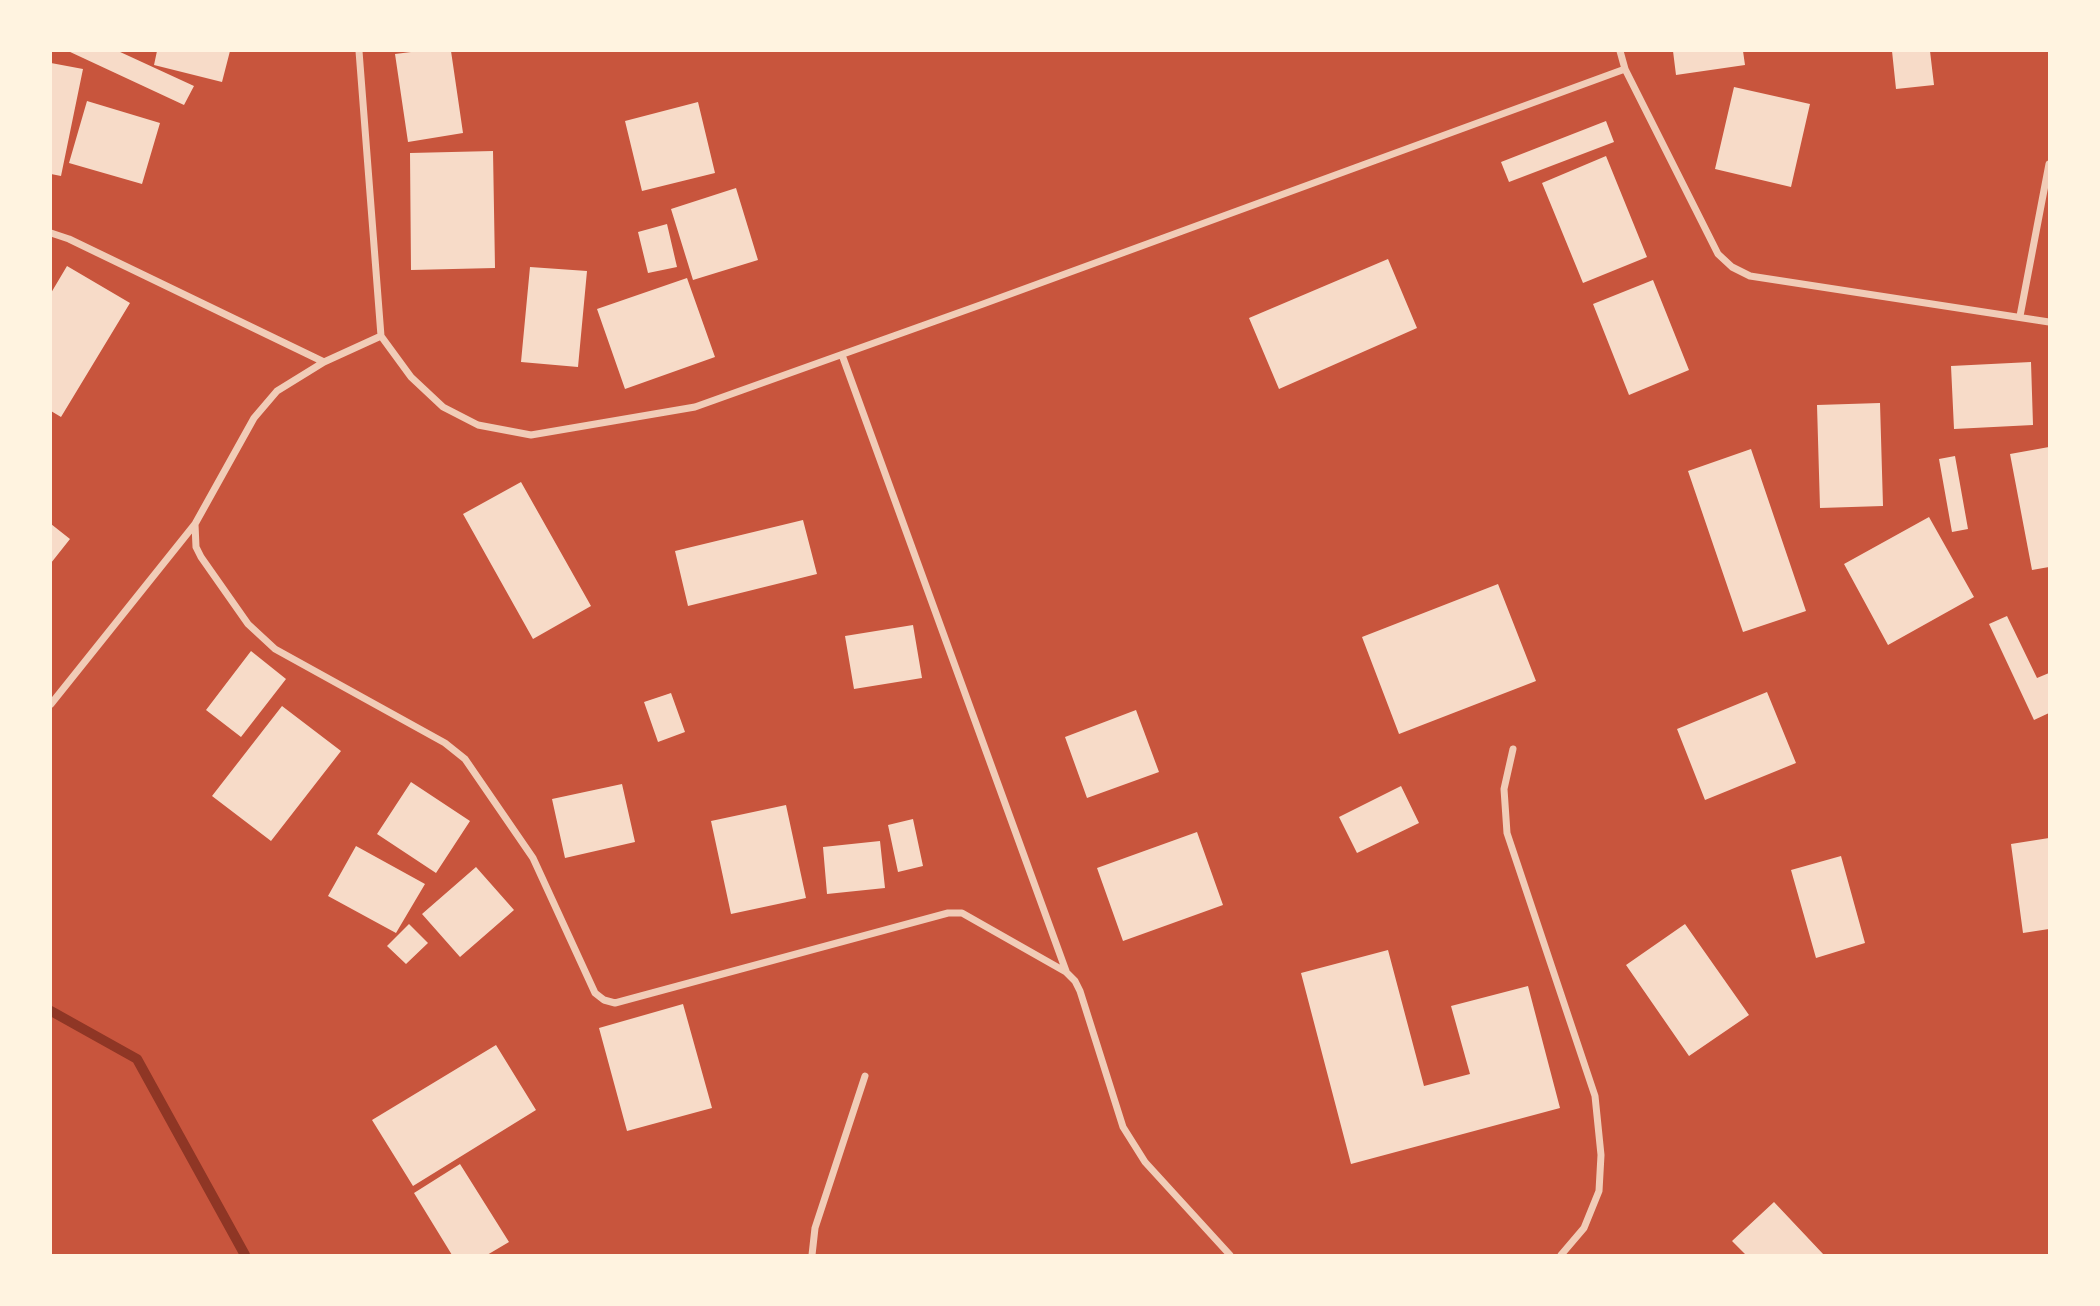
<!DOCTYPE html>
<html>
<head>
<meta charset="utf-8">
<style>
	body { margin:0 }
	#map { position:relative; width:2100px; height:1306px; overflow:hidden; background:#c8553d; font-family:Jost,sans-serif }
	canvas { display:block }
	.frame { position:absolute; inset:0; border:52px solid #fff3e0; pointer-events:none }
</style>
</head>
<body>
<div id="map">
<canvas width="2100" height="1306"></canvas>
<div class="frame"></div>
</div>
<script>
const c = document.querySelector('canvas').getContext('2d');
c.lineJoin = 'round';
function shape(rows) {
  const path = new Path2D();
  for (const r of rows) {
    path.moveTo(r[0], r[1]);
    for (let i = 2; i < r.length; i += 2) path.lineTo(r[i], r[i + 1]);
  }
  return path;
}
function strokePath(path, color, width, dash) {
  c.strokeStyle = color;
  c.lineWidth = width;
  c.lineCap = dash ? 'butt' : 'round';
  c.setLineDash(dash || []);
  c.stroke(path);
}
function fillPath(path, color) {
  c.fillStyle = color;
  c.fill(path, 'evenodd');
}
const stream = shape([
	[51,1011,137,1059,245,1255]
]);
const building = shape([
	[68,51,118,51,194,86,184,105],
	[157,51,230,51,222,82,154,65],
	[419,51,451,51,463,133,408,142,395,54],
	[1673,51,1743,51,1745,65,1676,75],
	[1892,51,1930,51,1934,85,1896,89],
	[51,63,83,69,61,176,51,174],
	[1734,87,1810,104,1791,187,1715,169],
	[87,101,160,123,142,184,69,163],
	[698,102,715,173,642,191,625,121],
	[1606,121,1614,142,1509,182,1501,162],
	[493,151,495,268,411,270,410,153],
	[1606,156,1647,257,1583,283,1542,183],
	[736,188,758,260,693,280,671,209],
	[667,224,677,267,648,273,638,232],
	[1388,259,1417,328,1279,389,1249,318],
	[67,266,130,303,61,417,51,411,51,293],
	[530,267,587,271,578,367,521,362],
	[687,278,715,357,625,389,597,309],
	[1653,280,1689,370,1629,395,1593,304],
	[2031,362,2033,425,1954,429,1951,366],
	[1880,403,1883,506,1820,508,1817,405],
	[2049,447,2049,567,2032,570,2010,454],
	[1751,449,1806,611,1743,632,1688,471],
	[1955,456,1968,529,1952,532,1939,459],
	[521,482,591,606,533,639,463,514],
	[1929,517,1974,597,1888,645,1844,564],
	[803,520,817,574,688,606,675,551],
	[51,524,70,539,51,563],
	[1498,584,1536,681,1399,734,1362,637],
	[2007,616,2037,678,2049,673,2049,713,2034,720,1989,624],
	[913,625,922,678,854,689,845,636],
	[251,651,286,679,241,737,206,710],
	[1767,692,1796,763,1705,800,1677,729],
	[671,693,685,732,658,742,644,702],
	[282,706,341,751,271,841,212,796],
	[1136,710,1159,772,1087,798,1065,737],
	[411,782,470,821,436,873,377,834],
	[622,784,635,842,565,858,552,799],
	[1401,786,1419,823,1357,853,1339,817],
	[786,805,806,898,731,914,711,821],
	[913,819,923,866,898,872,888,825],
	[1197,832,1223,905,1123,941,1097,868],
	[2049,838,2049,929,2023,933,2011,844],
	[880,841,885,888,827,894,823,847],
	[356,846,425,884,396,933,328,896],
	[1841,856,1865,943,1816,958,1791,870],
	[476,867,514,910,460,957,422,914],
	[409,924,428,943,406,964,387,946],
	[1685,924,1749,1015,1689,1056,1626,965],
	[1388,950,1424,1086,1470,1074,1451,1006,1528,986,1560,1108,1351,1164,1301,973],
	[683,1004,712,1108,627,1131,599,1028],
	[496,1045,536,1110,413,1186,372,1120],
	[460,1164,509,1242,487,1255,452,1255,414,1193],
	[1774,1202,1824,1255,1746,1255,1732,1241]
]);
const minor = shape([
	[359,51,381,336,411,377,443,407,478,425,531,435,695,407,983,304,1625,69,1718,254,1732,267,1750,276,2049,322],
	[1620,51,1625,69],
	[51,233,69,239,324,362],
	[2020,316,2049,164],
	[381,336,324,362,277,391,254,418,195,524,196,547,201,557,248,624,275,649,445,743,465,759,533,858,595,993,604,1000,615,1003,948,913,962,913,1066,972,1075,981,1080,991,1123,1127,1145,1162,1230,1255],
	[842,355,1066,971],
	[51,704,195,524],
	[1513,749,1504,789,1507,833,1595,1096,1601,1155,1599,1191,1584,1228,1561,1255],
	[812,1255,815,1228,865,1076]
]);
strokePath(stream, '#8f3625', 10);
fillPath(building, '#f7dbc8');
strokePath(minor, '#f1ccb7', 7);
</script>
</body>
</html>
